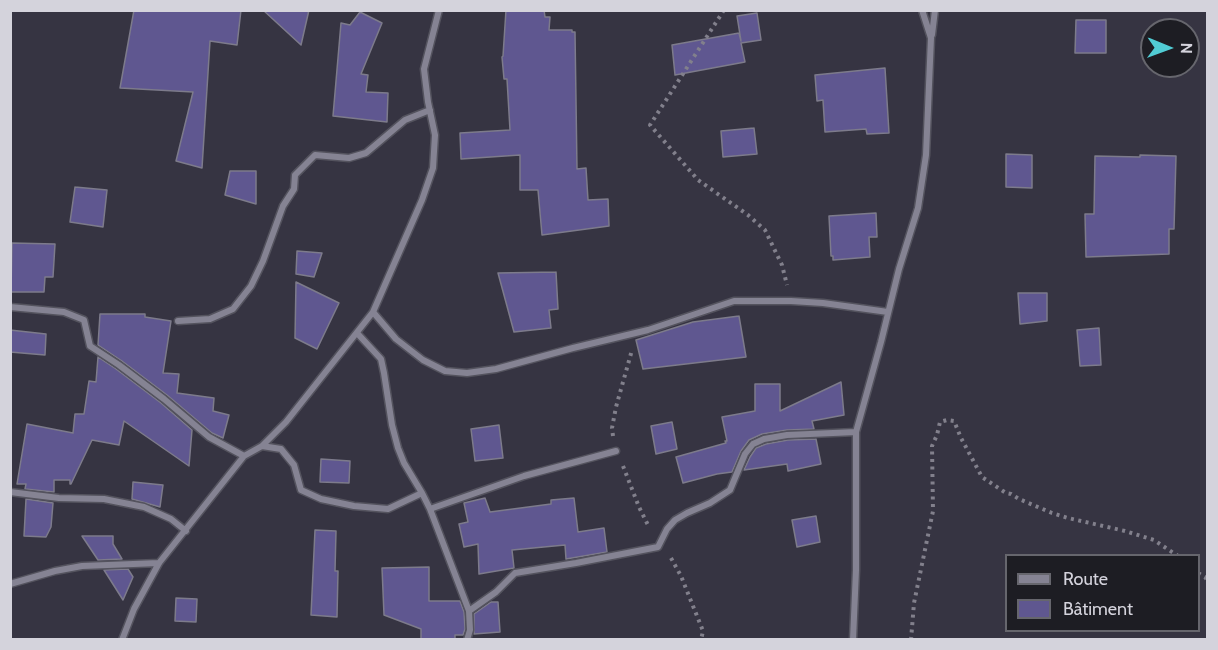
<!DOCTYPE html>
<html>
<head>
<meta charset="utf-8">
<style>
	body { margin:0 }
	#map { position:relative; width:1218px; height:650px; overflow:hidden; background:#363442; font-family:Cabin,sans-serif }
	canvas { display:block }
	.frame { position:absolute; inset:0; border:12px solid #d4d3dc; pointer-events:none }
	.legend { position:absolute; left:1005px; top:554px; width:195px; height:78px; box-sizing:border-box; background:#1d1d23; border:2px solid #66666d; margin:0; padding:8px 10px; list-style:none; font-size:18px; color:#d4d3dc }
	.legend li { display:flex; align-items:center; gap:12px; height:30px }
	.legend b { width:30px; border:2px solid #66666d }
	.north { position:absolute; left:1140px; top:18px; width:60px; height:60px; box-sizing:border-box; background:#1d1d23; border:2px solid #66666d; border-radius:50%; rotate:91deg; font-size:16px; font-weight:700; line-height:24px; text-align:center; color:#d4d3dc }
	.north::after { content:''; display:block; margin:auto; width:21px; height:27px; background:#51ccd4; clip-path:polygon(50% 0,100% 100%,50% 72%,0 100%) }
</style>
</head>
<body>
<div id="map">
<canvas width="1218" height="650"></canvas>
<div class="frame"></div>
<ul class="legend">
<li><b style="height:8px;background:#858393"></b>Route</li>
<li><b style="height:16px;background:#5f5790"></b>Bâtiment</li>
</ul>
<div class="north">N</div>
</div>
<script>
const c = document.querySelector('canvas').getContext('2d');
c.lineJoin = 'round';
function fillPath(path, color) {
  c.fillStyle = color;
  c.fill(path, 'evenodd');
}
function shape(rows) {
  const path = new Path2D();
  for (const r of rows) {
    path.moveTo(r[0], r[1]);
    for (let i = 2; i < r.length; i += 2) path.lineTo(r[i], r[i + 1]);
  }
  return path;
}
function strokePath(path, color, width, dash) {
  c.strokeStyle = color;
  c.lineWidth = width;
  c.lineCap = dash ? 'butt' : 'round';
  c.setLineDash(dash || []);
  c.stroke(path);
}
const building = shape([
	[134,10,241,10,237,45,210,41,202,168,176,161,193,92,120,88,134,10],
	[263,10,309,10,301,45,263,10],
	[506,10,544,10,545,17,550,17,549,30,572,30,572,32,575,32,577,169,586,168,588,200,608,199,609,226,542,235,538,190,520,190,520,155,461,159,460,133,510,130,507,79,504,79,502,57,503,56,506,10],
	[360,12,382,23,361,74,368,75,366,92,388,93,387,122,333,116,341,23,350,25,360,12],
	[757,13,761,40,741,43,745,62,675,75,672,45,739,33,741,41,737,16,757,13],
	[1076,20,1106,20,1106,53,1075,53,1076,20],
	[885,68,889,133,867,134,866,129,825,132,823,100,817,101,815,75,885,68],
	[754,128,757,154,723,157,721,131,754,128],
	[1006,154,1032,155,1032,188,1006,187,1006,154],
	[1140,155,1176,156,1174,229,1169,229,1169,254,1086,257,1085,214,1094,214,1095,156,1140,157,1140,155],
	[230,171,256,171,256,204,225,195,230,171],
	[75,187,107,190,103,227,70,222,75,187],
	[876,213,877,237,869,237,870,257,833,260,833,256,831,256,829,216,876,213],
	[12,243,55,244,53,277,45,277,44,292,11,292,12,243],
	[297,251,322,253,314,277,296,274,297,251],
	[556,272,558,309,549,310,551,328,514,332,498,273,556,272],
	[296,282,339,303,317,349,295,338,296,282],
	[1018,293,1047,293,1047,321,1020,324,1018,293],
	[100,314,145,314,145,317,171,321,163,373,179,374,177,393,214,398,213,411,229,415,223,438,212,433,167,395,122,361,98,345,100,314],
	[739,316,746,357,643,369,636,340,693,322,739,316],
	[1099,328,1101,365,1080,366,1077,330,1099,328],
	[10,330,46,334,45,355,10,352,10,330],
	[98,357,116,369,161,403,192,430,189,466,124,421,119,445,92,440,71,484,70,484,70,480,54,480,54,492,25,489,26,484,17,484,27,424,73,433,75,414,84,414,89,381,96,382,98,357],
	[841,382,844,415,812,421,814,429,787,430,762,434,749,440,741,451,732,472,717,474,683,483,676,457,726,443,725,441,727,441,722,417,755,411,755,384,780,384,780,411,841,382],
	[672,422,677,449,656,454,651,426,672,422],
	[499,425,503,458,475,461,471,429,499,425],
	[816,439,821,464,788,471,787,464,744,470,750,457,756,448,766,444,788,440,816,439],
	[321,459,350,461,349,483,320,482,321,459],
	[133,482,163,485,160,507,132,499,133,482],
	[485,498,490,512,551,504,551,500,574,498,578,532,604,528,607,552,566,559,565,545,512,550,514,568,479,574,478,544,464,547,459,524,468,522,464,503,485,498],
	[26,499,53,503,51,527,46,537,24,536,26,499],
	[816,516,820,542,797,547,792,520,816,516],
	[315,530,336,531,335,571,338,571,337,617,311,615,315,530],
	[82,536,113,536,113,544,122,559,98,560,82,536],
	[429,567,429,601,460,601,464,612,465,629,463,635,455,635,455,639,421,639,421,629,384,615,382,568,429,567],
	[128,569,133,577,123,600,104,570,128,569],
	[176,598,197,599,196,622,175,621,176,598],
	[491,602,498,602,500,632,474,634,474,614,491,602]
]);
const path = shape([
	[724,10,650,125,698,180,748,215,765,230,782,265,787,285],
	[613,436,612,428,616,407,632,350],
	[623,466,639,507,649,527],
	[671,558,681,576,703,631,701,640],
	[1198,573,1205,577,1208,581],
	[911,640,914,603,933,511,932,446,937,435,940,422,947,420,954,421,961,438,982,477,1006,493,1011,494,1019,499,1052,513,1068,518,1125,531,1154,540,1178,556]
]);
const minor = shape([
	[932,35,935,10],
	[10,307,64,312,84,320,90,346,119,365,164,399,209,437,244,456],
	[373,312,396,339,423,360,445,371,467,373,496,369,573,348,648,330,734,301,791,301,823,303,888,312],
	[178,321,210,319,233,309,251,286,263,261,283,206,294,189,295,175,315,155,349,158,366,153,405,120,430,110],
	[357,333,381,359,384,373,392,425,398,448,404,463,422,493,430,509,469,611,496,592,515,573,576,563,658,547,667,529,675,520,687,513,710,503,730,490,745,454,753,444,764,439,787,435,856,432],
	[262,446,281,449,294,465,301,490,321,499,354,506,388,509,422,493],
	[10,492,59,498,104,499,144,507,171,519,186,531],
	[430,509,524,476,616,451],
	[10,584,55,571,82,566,159,563],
	[122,640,134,609,159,563,244,456,262,446,286,422,373,312,422,200,433,168,435,135,428,102,424,69,439,10],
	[467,640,470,630,469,611],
	[853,640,856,570,856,432,881,342,899,269,918,208,926,155,931,38,922,10]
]);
fillPath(building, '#5f5790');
strokePath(building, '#7d7b8b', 1.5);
strokePath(minor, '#54535e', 9);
strokePath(path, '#82808c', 4, [3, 4.5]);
strokePath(minor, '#858393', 6);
</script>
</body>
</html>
